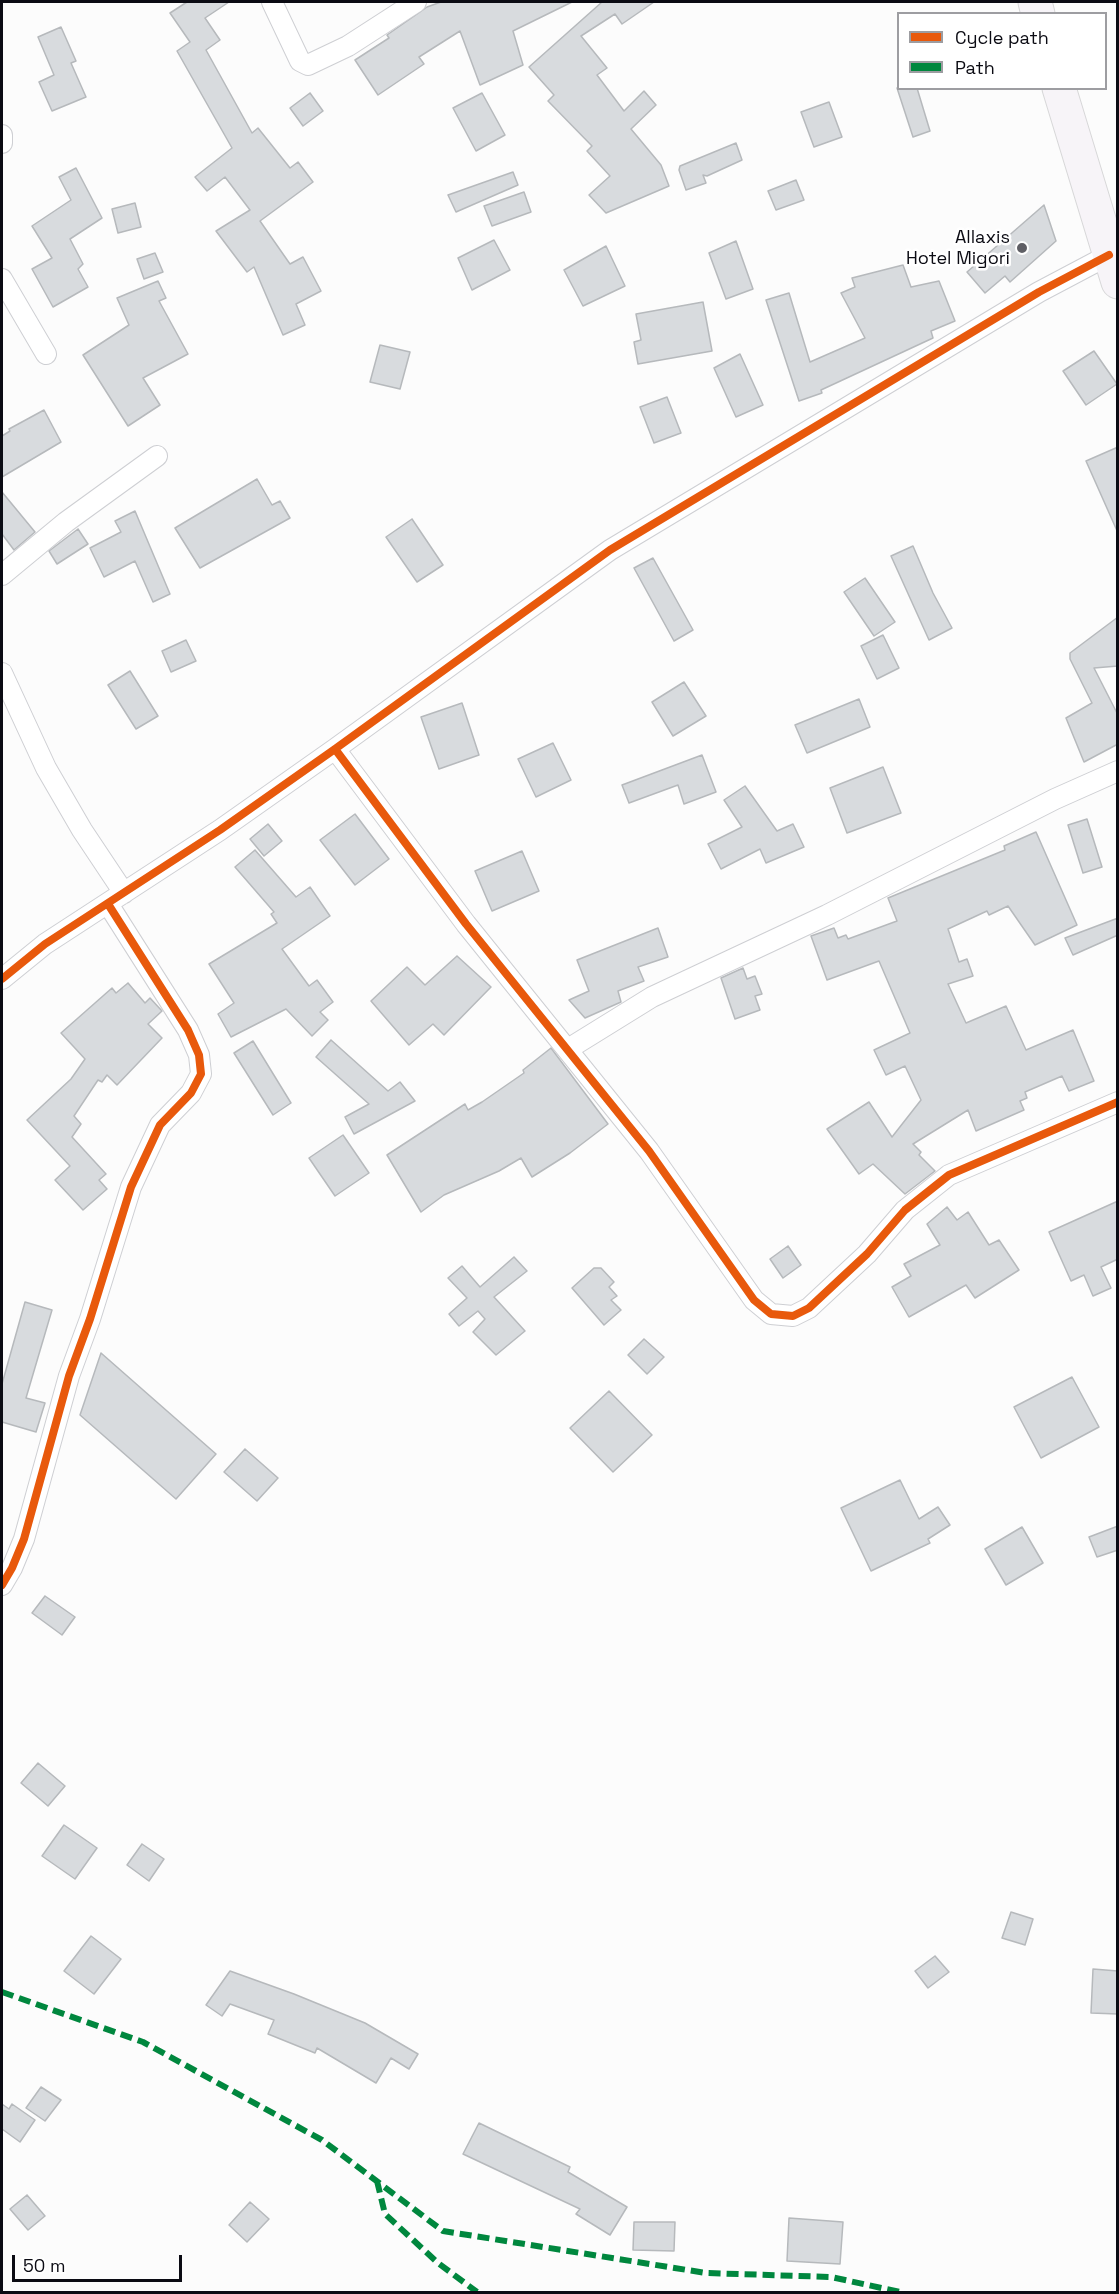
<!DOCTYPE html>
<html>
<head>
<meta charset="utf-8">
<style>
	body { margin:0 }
	#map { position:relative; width:1119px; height:2294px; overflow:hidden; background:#fcfcfc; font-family:"Space Grotesk",sans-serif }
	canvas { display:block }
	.frame { position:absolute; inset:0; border:3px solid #0b0b13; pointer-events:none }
	.legend { position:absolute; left:897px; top:12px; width:210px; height:78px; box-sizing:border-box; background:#fff; border:2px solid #9d9da1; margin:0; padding:8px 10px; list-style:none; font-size:18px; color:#0b0b13 }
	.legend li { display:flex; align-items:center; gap:12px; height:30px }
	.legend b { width:30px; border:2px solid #9d9da1 }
	.scale { position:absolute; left:12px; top:2255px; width:170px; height:27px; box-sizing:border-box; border:3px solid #0b0b13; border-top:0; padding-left:8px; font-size:18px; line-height:21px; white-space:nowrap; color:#0b0b13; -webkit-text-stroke:4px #fff; paint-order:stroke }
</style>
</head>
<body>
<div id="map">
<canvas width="1119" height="2294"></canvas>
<div class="frame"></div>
<ul class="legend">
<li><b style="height:8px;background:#e8590c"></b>Cycle path</li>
<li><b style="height:8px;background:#00873e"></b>Path</li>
</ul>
<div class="scale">50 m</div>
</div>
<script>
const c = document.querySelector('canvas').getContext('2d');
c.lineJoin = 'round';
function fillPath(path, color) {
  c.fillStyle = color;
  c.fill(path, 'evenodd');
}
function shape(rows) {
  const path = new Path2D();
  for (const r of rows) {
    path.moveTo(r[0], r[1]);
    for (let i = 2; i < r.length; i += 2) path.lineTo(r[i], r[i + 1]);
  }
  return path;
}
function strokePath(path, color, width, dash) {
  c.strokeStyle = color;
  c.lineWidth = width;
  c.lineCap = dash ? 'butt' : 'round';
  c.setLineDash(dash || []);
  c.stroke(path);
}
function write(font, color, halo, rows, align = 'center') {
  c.font = font + ' "Space Grotesk",sans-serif';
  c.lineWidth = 5;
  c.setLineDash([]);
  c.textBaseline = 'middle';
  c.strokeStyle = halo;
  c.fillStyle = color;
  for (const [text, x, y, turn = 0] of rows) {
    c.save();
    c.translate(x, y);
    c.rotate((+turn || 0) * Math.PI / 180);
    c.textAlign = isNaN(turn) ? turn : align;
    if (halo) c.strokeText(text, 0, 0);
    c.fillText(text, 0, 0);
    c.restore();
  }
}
const building = shape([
	[187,2,229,2,205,18,220,40,206,50,252,133,258,128,290,168,298,162,313,182,260,221,290,264,303,257,321,291,296,304,305,325,283,335,254,267,247,272,216,231,250,210,225,177,207,191,195,177,232,148,177,51,190,42,170,13,187,2],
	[441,2,572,2,513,31,523,65,480,85,460,31,419,57,424,64,378,95,355,60,389,38,387,35,427,7,441,2],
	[602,2,654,2,622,24,615,14,581,36,607,68,597,75,624,111,644,91,656,105,631,129,661,165,669,186,606,213,589,195,610,176,587,151,592,146,548,101,554,95,529,67,602,2],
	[61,27,76,61,71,63,86,97,52,111,39,82,54,75,38,37,61,27],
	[897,88,917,88,930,131,913,137,897,88],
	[310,93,323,111,303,126,290,108,310,93],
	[482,93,505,135,476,151,453,108,482,93],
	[829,102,842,137,814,147,801,112,829,102],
	[736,143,742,160,707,176,703,175,706,183,686,190,679,170,680,166,736,143],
	[76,168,102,218,70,239,83,264,78,269,88,287,53,307,32,269,52,258,32,226,71,200,59,177,76,168],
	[513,172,518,185,456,212,448,195,513,172],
	[796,180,804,200,776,210,768,191,796,180],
	[524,192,531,212,492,226,484,206,524,192],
	[135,203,141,227,118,233,112,209,135,203],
	[1044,205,1056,241,1010,282,1005,276,985,293,967,272,1044,205],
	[494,240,510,270,472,290,458,258,494,240],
	[736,241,753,289,726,299,709,253,736,241],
	[606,246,625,286,583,306,564,270,606,246],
	[155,253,163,272,144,279,137,259,155,253],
	[903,265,911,287,939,281,955,321,931,331,933,338,821,390,822,393,799,401,766,300,789,293,810,362,865,338,841,293,855,287,852,278,903,265],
	[158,281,166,298,159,301,188,354,143,378,160,405,128,426,83,355,129,325,117,298,158,281],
	[703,302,712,351,638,364,634,342,641,340,636,314,703,302],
	[380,345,410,352,400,389,370,382,380,345],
	[1094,351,1117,384,1086,405,1063,371,1094,351],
	[740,354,763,405,736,417,714,368,740,354],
	[667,397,681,433,654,443,640,407,667,397],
	[44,410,61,442,2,477,2,436,10,431,9,429,44,410],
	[1118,447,1118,533,1086,461,1118,447],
	[257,479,272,505,280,501,290,518,200,568,175,528,257,479],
	[2,492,35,532,14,550,2,534,2,492],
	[135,511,170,594,153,602,135,561,104,577,90,548,121,532,115,521,135,511],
	[412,519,443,565,417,582,386,537,412,519],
	[78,529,88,544,57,564,49,551,78,529],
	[913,546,933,593,952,628,929,640,891,556,913,546],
	[653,558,693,630,674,641,634,568,653,558],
	[865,578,895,622,874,636,844,592,865,578],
	[1118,617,1118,666,1094,668,1118,715,1118,744,1084,762,1066,718,1092,703,1070,659,1070,653,1118,617],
	[883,635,899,668,877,679,861,646,883,635],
	[186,640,196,661,171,672,162,651,186,640],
	[130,671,158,716,136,729,108,685,130,671],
	[684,682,706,716,673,736,652,702,684,682],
	[859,699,870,727,807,753,795,725,859,699],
	[462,703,479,755,439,769,421,717,462,703],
	[553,743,571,780,536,797,518,759,553,743],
	[702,755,716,792,684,804,678,785,629,803,622,785,702,755],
	[883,767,901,813,847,833,830,788,883,767],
	[745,786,777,831,793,824,804,847,766,863,760,849,721,869,708,844,742,827,724,800,745,786],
	[355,814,389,859,355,885,320,840,355,814],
	[1087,819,1102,867,1083,873,1068,825,1087,819],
	[268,824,282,841,264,856,250,839,268,824],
	[1036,832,1077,925,1035,945,1008,906,989,915,987,911,948,929,959,962,967,959,973,976,948,984,966,1023,1006,1006,1026,1050,1073,1030,1094,1081,1069,1091,1062,1076,1025,1092,1027,1098,1020,1101,1024,1110,976,1131,968,1110,913,1144,921,1152,919,1155,935,1171,905,1194,873,1164,859,1174,827,1129,869,1102,892,1137,921,1100,905,1066,886,1075,874,1050,910,1033,879,961,827,980,811,936,834,928,838,938,846,935,848,939,897,921,888,898,1005,850,1004,846,1036,832],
	[255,850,296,897,310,887,330,916,282,949,309,986,317,980,333,1002,320,1012,328,1020,312,1036,286,1009,231,1037,218,1014,234,1003,209,964,277,923,271,914,274,912,235,867,255,850],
	[522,851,539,891,492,911,475,871,522,851],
	[1118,918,1118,935,1073,955,1065,938,1118,918],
	[658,928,668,957,638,967,644,981,618,991,621,1002,585,1018,569,1000,589,991,577,960,658,928],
	[457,956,491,987,444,1035,433,1024,409,1045,371,1001,407,967,425,985,457,956],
	[743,968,747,979,755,976,762,994,755,996,760,1010,735,1019,721,978,743,968],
	[128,983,145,1003,150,998,162,1011,148,1024,162,1038,117,1085,107,1075,102,1082,98,1080,74,1116,81,1124,72,1137,106,1174,99,1180,107,1189,83,1210,55,1180,70,1166,27,1120,71,1079,85,1059,61,1033,112,988,116,993,128,983],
	[331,1040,388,1091,400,1082,415,1101,354,1134,345,1117,369,1104,316,1057,331,1040],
	[253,1041,291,1103,273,1115,234,1053,253,1041],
	[551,1048,608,1124,570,1153,532,1177,521,1158,499,1171,444,1195,421,1212,387,1155,465,1104,468,1110,482,1102,524,1073,523,1070,551,1048],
	[343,1135,369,1173,335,1196,309,1158,343,1135],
	[1118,1201,1118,1259,1101,1267,1111,1288,1093,1296,1084,1275,1071,1281,1049,1232,1118,1201],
	[947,1207,957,1220,968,1212,989,1245,999,1240,1019,1270,975,1298,966,1285,909,1317,892,1287,911,1276,904,1264,940,1245,927,1224,947,1207],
	[788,1246,801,1265,783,1278,770,1259,788,1246],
	[514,1257,527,1271,494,1297,525,1331,496,1355,473,1332,485,1319,478,1311,459,1326,449,1314,467,1298,448,1278,462,1266,480,1287,514,1257],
	[594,1268,601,1268,614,1282,609,1287,617,1296,611,1300,621,1310,604,1325,572,1288,594,1268],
	[25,1302,52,1310,26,1398,45,1403,36,1432,2,1422,2,1384,25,1302],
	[644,1339,664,1357,647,1374,628,1355,644,1339],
	[101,1353,216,1454,176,1499,80,1415,101,1353],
	[1072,1377,1099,1427,1041,1458,1014,1407,1072,1377],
	[609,1391,652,1435,613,1472,570,1428,609,1391],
	[245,1449,278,1478,257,1501,224,1472,245,1449],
	[900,1480,919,1519,938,1507,950,1525,928,1539,930,1543,871,1571,841,1508,900,1480],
	[1118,1526,1118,1550,1097,1557,1089,1537,1118,1526],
	[1022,1527,1043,1563,1006,1585,985,1549,1022,1527],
	[45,1596,75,1617,62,1635,32,1613,45,1596],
	[38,1763,65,1786,48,1806,21,1783,38,1763],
	[64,1825,97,1848,75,1879,42,1856,64,1825],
	[142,1844,164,1859,149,1881,127,1865,142,1844],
	[1011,1912,1033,1919,1025,1945,1002,1938,1011,1912],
	[91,1936,121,1959,94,1994,64,1971,91,1936],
	[935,1956,949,1972,928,1988,915,1971,935,1956],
	[1093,1969,1118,1971,1118,2014,1091,2013,1093,1969],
	[230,1971,294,1994,365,2023,418,2054,409,2069,391,2058,376,2083,317,2048,315,2053,268,2034,274,2020,230,2004,222,2016,206,2005,230,1971],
	[41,2087,61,2100,45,2121,26,2108,41,2087],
	[2,2104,9,2109,12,2104,35,2120,20,2142,2,2129,2,2104],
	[479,2123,570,2167,568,2172,627,2207,610,2235,576,2214,580,2209,463,2154,479,2123],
	[27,2195,45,2216,28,2230,10,2209,27,2195],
	[250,2202,269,2219,247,2242,229,2225,250,2202],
	[789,2218,843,2222,840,2264,787,2261,789,2218],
	[634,2222,675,2222,674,2251,633,2250,634,2222]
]);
const minor = shape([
	[272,2,300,61,308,65,348,46,416,2],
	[2,135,2,143],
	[2,279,46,354],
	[2,575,66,522,157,456],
	[2,673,46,768,82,830,124,893],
	[335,749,466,924,649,1151,754,1300,771,1314,793,1316,809,1308,867,1254,905,1210,949,1175,1118,1102],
	[2,979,45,944,220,830,335,749,610,550,1039,292,1109,255],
	[568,1049,652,997,827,915,1055,799,1118,771],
	[2,1585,12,1568,24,1539,69,1376,90,1319,131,1187,160,1125,191,1093,201,1074,199,1055,188,1030,108,904]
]);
const trunk = shape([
	[1035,2,1038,14],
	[1059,88,1118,282]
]);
const quiet = shape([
	[2,1992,143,2042,322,2140,443,2231,706,2273,831,2277,900,2292],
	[377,2181,385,2214,438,2263,477,2292]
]);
const cycleway = shape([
	[335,749,466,924,649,1151,754,1300,771,1314,793,1316,809,1308,867,1254,905,1210,949,1175,1118,1102],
	[2,979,45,944,220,830,335,749,610,550,1039,292,1109,255],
	[2,1585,12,1568,24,1539,69,1376,90,1319,131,1187,160,1125,191,1093,201,1074,199,1055,188,1030,108,904]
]);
const markers = [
	[1022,248,6,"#5f5f65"]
];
const poiNames = [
	["Allaxis",1010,238],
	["Hotel Migori",1010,259]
];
fillPath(building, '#d8dbde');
strokePath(building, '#b6b9bc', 1.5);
strokePath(minor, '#cecfd3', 22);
strokePath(trunk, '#d7d7d8', 35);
strokePath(minor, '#fff', 20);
strokePath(trunk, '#f7f4f8', 33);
strokePath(quiet, '#00873e', 6, [12, 6]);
strokePath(cycleway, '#e8590c', 8);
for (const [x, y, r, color] of markers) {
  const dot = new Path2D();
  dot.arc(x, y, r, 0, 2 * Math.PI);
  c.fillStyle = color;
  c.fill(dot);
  strokePath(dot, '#fff', 2);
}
write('18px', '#0b0b13', '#fff', poiNames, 'right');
</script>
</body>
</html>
